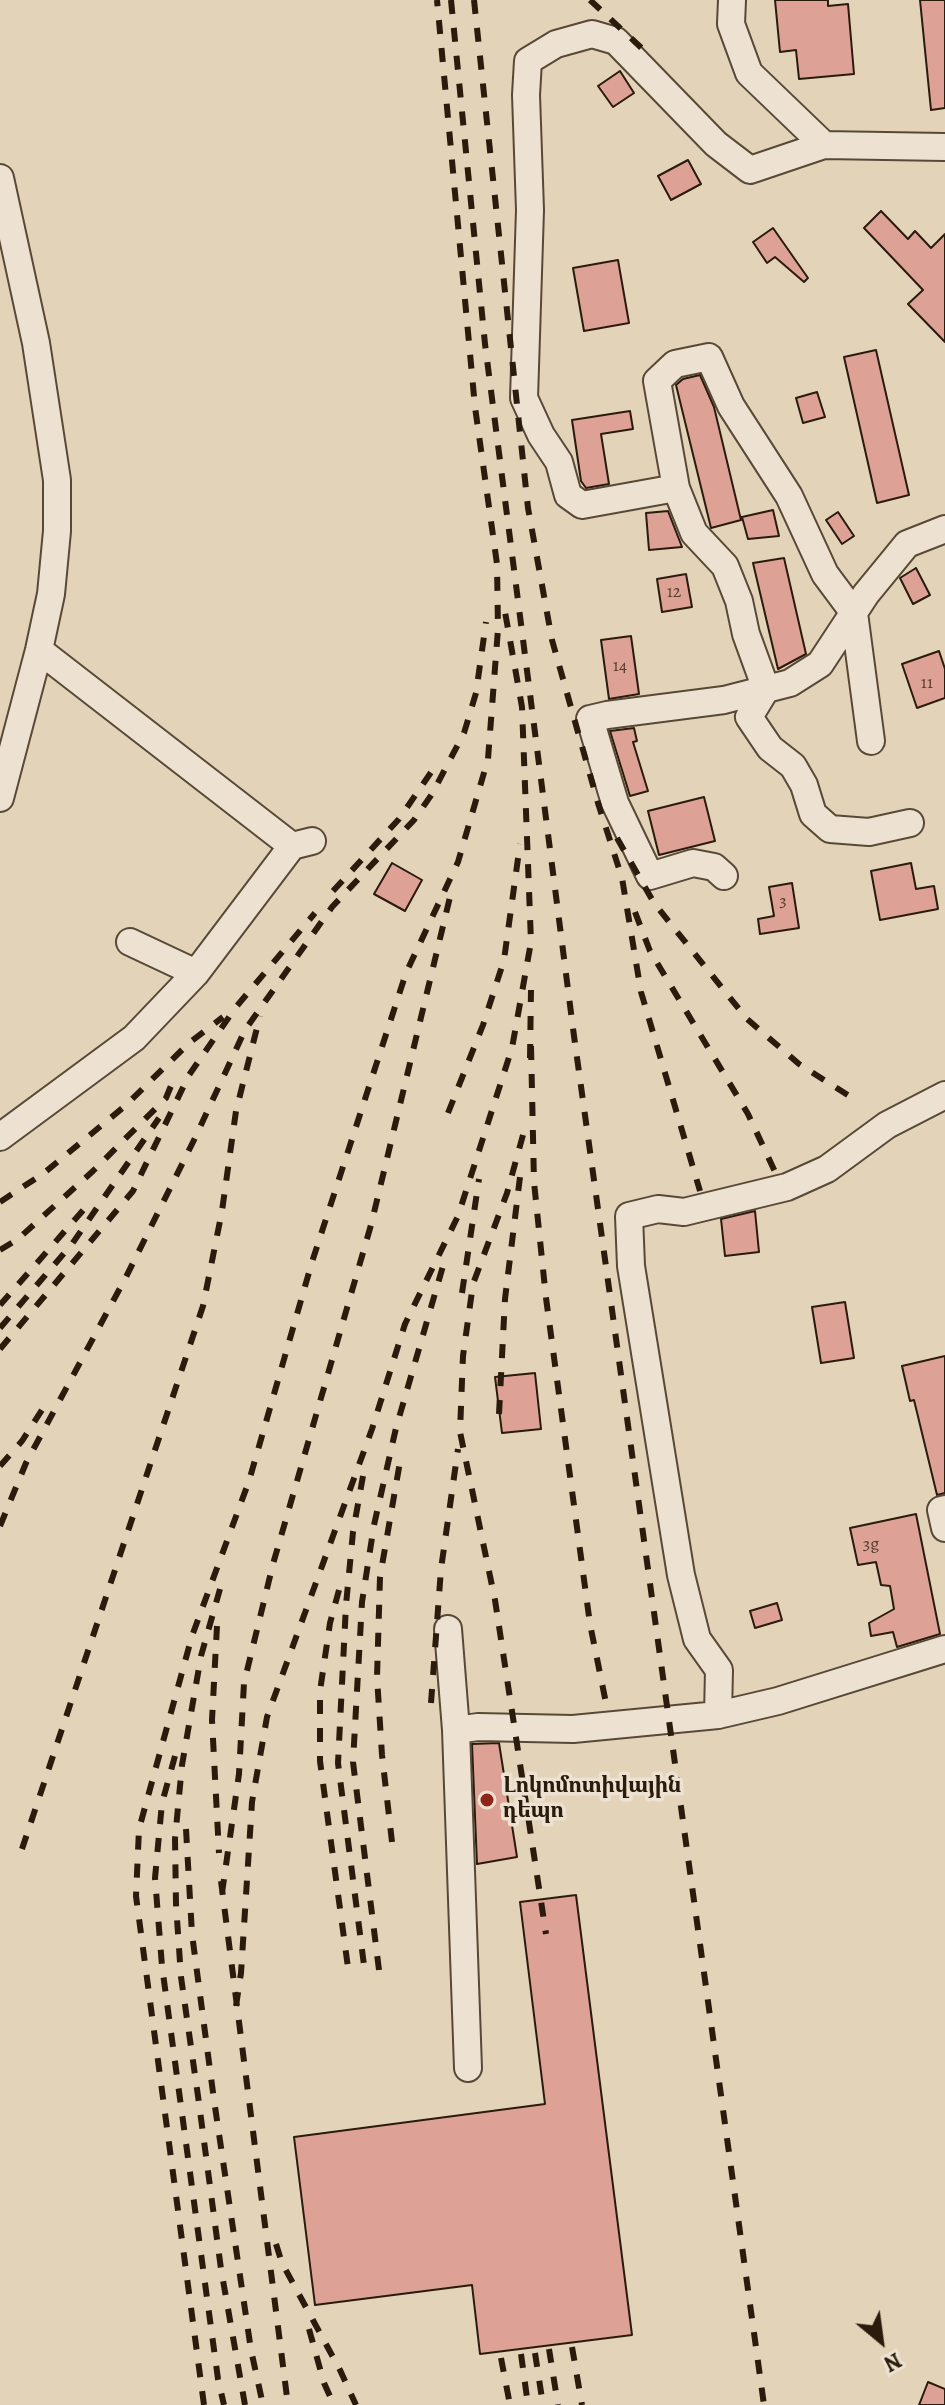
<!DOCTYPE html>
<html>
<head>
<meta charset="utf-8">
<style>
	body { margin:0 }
	#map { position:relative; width:945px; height:2405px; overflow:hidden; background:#e3d3b8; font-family:Alegreya,serif }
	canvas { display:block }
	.north { position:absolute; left:841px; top:2301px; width:80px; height:80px; -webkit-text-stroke:6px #ede2d1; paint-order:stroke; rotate:151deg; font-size:22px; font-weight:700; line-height:32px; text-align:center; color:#2a1b0c }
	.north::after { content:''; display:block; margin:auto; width:28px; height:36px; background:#2a1b0c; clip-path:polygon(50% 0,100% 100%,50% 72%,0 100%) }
</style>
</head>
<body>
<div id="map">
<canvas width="945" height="2405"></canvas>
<div class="north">N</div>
</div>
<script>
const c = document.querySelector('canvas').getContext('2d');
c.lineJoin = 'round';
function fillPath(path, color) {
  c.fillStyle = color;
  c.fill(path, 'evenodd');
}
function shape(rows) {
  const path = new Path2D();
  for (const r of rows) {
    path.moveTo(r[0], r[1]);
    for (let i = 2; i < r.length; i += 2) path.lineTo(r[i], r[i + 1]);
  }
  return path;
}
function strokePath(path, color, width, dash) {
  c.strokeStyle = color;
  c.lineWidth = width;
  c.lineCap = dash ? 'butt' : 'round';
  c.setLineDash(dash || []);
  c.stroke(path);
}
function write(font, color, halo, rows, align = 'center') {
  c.font = font + ' Alegreya,"Noto Serif Armenian",serif';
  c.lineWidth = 7;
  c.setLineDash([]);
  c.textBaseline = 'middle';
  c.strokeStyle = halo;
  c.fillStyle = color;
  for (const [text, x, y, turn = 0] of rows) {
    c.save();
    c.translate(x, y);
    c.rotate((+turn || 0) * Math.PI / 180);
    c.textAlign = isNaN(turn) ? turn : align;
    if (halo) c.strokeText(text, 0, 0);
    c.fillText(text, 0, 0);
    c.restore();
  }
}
const building = shape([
	[775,0,828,0,828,6,848,4,854,74,799,79,796,50,780,52,775,0],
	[920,0,945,0,945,108,931,110,920,0],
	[620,71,634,93,613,107,598,86,620,71],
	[688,160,701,184,671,200,658,176,688,160],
	[881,211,908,239,915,231,931,248,945,234,945,342,908,304,923,290,864,228,881,211],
	[773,228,808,278,804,282,775,257,767,263,753,242,773,228],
	[618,260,629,323,584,331,573,268,618,260],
	[876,350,909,495,877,503,844,357,876,350],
	[700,375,714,407,741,520,711,528,676,385,683,379,700,375],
	[817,392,825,417,803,423,796,398,817,392],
	[630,411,633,429,601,434,609,484,586,488,581,481,572,420,630,411],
	[773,510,779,536,748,539,742,517,773,510],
	[668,511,682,547,649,550,646,513,668,511],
	[838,512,854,536,842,544,826,520,838,512],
	[784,558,806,654,778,669,753,563,784,558],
	[916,568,930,595,913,604,900,578,916,568],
	[686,574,692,607,662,612,657,579,686,574],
	[631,636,639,694,609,699,601,640,631,636],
	[939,651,945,669,945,698,917,708,902,664,939,651],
	[634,728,637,741,633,742,648,791,630,796,610,731,634,728],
	[704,797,715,841,659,855,648,811,704,797],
	[392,863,422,880,405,911,374,894,392,863],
	[911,863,916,889,934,886,938,909,880,920,871,871,911,863],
	[792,883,799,928,760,934,758,919,774,916,769,887,792,883],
	[755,1211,759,1252,725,1256,721,1219,755,1211],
	[845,1302,854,1358,821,1363,812,1307,845,1302],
	[945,1356,945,1493,937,1495,914,1400,910,1401,902,1366,945,1356],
	[535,1373,541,1429,502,1433,495,1377,535,1373],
	[916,1514,940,1634,897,1647,893,1632,871,1636,869,1623,894,1609,890,1586,881,1585,876,1562,858,1565,850,1528,916,1514],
	[777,1603,782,1620,755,1628,750,1611,777,1603],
	[499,1743,517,1857,477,1864,472,1744,499,1743],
	[576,1895,632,2335,480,2354,472,2285,315,2305,294,2137,545,2104,520,1902,576,1895],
	[928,2382,945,2389,945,2405,919,2405,928,2382]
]);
const minor = shape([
	[732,0,731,24,749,73,824,145,945,147],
	[824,145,750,170,716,144,616,41,592,34,556,44,528,61,526,95,530,210,524,398,541,435,559,462,568,495,582,505,676,488,694,533,725,566,739,601,746,634,766,689,749,717,770,748,793,766,804,785,813,814,830,829,869,832,910,823],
	[0,178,36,343,57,480,57,531,51,594,39,650,0,798],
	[676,488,657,381,675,364,709,357,731,406,789,496,825,574,854,613,871,741],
	[39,650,292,846,312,841],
	[724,876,714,867,693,863,650,876,615,803,590,719,607,715,724,700,790,683,820,664,866,594,907,544,945,529],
	[130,942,196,973],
	[0,1137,134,1038,196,973,292,846],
	[945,1509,941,1510,945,1528],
	[448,1629,456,1730,468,2068],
	[718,1715,719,1670,697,1639,681,1575,631,1266,629,1216,658,1209,684,1212,787,1187,827,1169,887,1125,945,1095],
	[456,1730,478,1727,573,1729,718,1715,778,1701,945,1649]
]);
const rail = shape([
	[451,0,485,344,574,1036,764,2405],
	[474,0,528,508,552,640,598,803,622,878,641,992,700,1191],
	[590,0,648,54],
	[617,838,654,903,747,1019,799,1064,854,1099],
	[333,891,399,819,434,768],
	[635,912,650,951,748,1114,777,1176],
	[531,1046,534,1182,546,1298,590,1624,607,1708],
	[530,1058,531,990],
	[448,1113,483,1025,504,960,520,844],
	[523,1135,507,1193,473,1284,463,1356,460,1432,495,1600,546,1934],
	[0,1202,44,1173,125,1106,189,1043,223,1017],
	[0,1250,18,1239,93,1171,166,1098,173,1081],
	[462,1293,479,1179],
	[0,1305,86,1207],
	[0,1328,72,1244,159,1118],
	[0,1349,133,1191,189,1075,236,1007,315,913],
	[499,1414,505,1299,520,1177],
	[0,1466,22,1441,49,1399],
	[363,1476,353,1532,346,1605,338,1763,365,1973],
	[0,1526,26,1463,126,1277,195,1138,245,1030,332,907,414,820,432,794,464,733,476,693,486,622],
	[220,1589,201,1656,182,1765,175,1839,176,1904,181,1977,198,2096,221,2269,245,2405],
	[339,1590,330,1623,320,1691,320,1761,349,1975],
	[217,1626,212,1720,219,1853],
	[431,1703,441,1569,458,1449],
	[175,1756,162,1803,155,1878,162,1966,218,2379,224,2405],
	[186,1829,192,1934,214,2100,251,2350,263,2405],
	[392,1842,382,1755,377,1677,380,1577,401,1456],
	[22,1849,203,1306,222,1211,236,1111,260,1016],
	[221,1881,288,2405],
	[222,1893,239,1774,244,1683,273,1564,371,1225,450,897],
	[379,1970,353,1762,362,1602,374,1525,396,1428,443,1266],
	[236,2006,241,1973,252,1802,267,1717,372,1429,405,1324,458,1216,512,1048,531,942,522,707,505,612],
	[276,2244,282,2263,340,2370,356,2405],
	[309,2329,324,2383,334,2405],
	[572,2347,582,2405],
	[549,2349,558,2405],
	[535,2353,543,2405],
	[521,2354,528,2405],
	[501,2358,510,2405],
	[204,2405,136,1896,139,1829,192,1636,249,1481,312,1262,406,973,458,862,488,759,498,629,497,564,475,407,437,0]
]);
const markers = [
	[487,1800,8,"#8f2418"]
];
const numberNames = [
	["12",674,593],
	["14",620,667],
	["11",927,684],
	["3",783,902],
	["3g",871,1545]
];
const poiNames = [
	["Լոկոմոտիվային",503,1787],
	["դեպո",503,1812]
];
fillPath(building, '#dda295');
strokePath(building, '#2a1b0c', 2);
strokePath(minor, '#584937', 30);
strokePath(minor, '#ede2d1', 26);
strokePath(rail, '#2a1b0c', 6, [14, 14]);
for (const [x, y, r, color] of markers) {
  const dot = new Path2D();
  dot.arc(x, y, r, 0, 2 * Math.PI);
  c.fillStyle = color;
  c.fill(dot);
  strokePath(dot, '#ede2d1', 3);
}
write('18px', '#573d2e', null, numberNames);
write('bold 22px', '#2a1b0c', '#ede2d1', poiNames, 'left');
</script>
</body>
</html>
